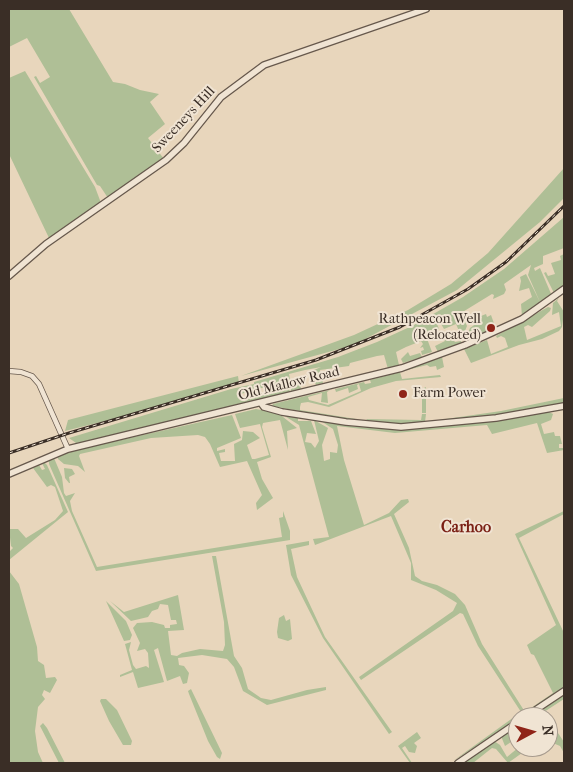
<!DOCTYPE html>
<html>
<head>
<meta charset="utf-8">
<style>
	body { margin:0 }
	#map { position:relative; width:573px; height:772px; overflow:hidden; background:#e8d6bc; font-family:"IM FELL French Canon",serif }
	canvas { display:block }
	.frame { position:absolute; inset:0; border:10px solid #3a2e26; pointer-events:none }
	.north { position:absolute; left:508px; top:707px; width:50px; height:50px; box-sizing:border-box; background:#f0e4d3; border:1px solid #a79b8e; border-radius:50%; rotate:84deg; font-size:14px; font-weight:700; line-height:20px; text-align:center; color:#3a2e26 }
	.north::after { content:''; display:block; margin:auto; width:18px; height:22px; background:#8f2418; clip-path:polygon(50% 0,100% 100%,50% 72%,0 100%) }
</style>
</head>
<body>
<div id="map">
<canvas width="573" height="772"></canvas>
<div class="frame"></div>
<div class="north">N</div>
</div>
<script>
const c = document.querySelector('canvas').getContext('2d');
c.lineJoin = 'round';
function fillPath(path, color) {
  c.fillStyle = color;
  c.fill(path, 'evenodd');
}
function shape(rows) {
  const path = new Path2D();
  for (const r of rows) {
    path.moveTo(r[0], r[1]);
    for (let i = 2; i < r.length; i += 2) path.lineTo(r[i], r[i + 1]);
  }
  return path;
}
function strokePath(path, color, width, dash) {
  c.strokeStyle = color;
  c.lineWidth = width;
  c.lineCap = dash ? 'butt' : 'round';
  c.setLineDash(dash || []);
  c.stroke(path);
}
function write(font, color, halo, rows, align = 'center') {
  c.font = font + ' "IM FELL French Canon",serif';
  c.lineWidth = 4;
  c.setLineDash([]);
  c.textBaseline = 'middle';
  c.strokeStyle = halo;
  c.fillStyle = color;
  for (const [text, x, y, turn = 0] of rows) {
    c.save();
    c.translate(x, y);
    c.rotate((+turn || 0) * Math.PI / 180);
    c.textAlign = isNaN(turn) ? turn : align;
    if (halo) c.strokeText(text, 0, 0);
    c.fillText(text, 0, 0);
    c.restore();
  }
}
const green = shape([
	[9,9,69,9,113,82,125,84,140,90,159,94,150,102,165,124,148,138,164,159,108,198,100,186,97,185,34,77,36,76,40,83,50,77,27,38,9,47],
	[25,71,95,187,101,203,49,238,9,154,9,78],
	[564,168,564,198,540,222,457,290,354,345,241,376,354,335,408,310,451,284,488,253],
	[564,217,564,248,543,256,543,264,534,268,535,271,540,268,552,296,522,316,521,304,532,297,529,288,519,291,521,281,520,277,526,274,540,302,528,275,531,265,504,284,506,290,504,294,493,299,494,295,492,294,461,313,467,326,462,338,457,335,459,331,456,324,444,329,440,322,437,324,439,329,436,330,437,332,426,336,432,352,422,355,421,351,424,350,423,347,420,348,423,344,421,341,406,347,396,352,399,365,395,367,388,369,384,355,377,356,350,363,349,366,320,370,323,383,316,385,314,380,318,379,314,370,321,367,305,370,289,374,291,385,300,383,301,389,291,391,289,380,288,380,290,393,90,441,76,443,69,438,231,389,254,384,254,382,338,357,377,342,414,325,463,297,504,269],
	[279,383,281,389,243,399,241,394],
	[564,254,564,287,555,295,544,273,546,272,548,276,555,274,551,263,561,260,560,256],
	[559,298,557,301,564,312,562,327,559,331,542,339,519,345,471,363,464,349,487,340,491,354,508,347,505,338,501,336,497,338,496,336,548,307,551,308,550,311,532,327,528,325,524,327,527,340,561,326,559,312,552,315,553,303],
	[486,314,487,317,491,315,496,329,468,341,465,340,470,328,477,323,476,320,482,318,481,316],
	[449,335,455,342,461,341,462,343,438,352,435,346,445,341,443,337],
	[408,352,410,356,420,353,422,357,403,363,401,359],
	[442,357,444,367,437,370,436,366,430,367,427,365,403,371],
	[400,372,402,379,440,375,441,377,396,381,371,388,329,407,308,402,301,403,300,407,300,410,356,419,353,421,272,406,273,404,330,390,327,392,328,403,321,402,322,393,308,397,309,400,328,405,361,391,359,384,357,385,358,389,349,393,348,388,336,392,335,389,364,382,365,384,371,383,370,380],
	[238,376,239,383,129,415,65,431,68,420],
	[426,387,426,413,422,413,422,389],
	[564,398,564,404,510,414,410,425,372,423,366,419,421,420,422,414,426,414,425,422,501,411],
	[256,409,278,413,297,428,287,431,288,450,280,420,263,423,262,427,271,457,257,462,262,479,273,498,257,510,256,503,262,495,247,461,220,467,210,444,205,437,198,435,151,438,80,454,79,456,85,472,78,466,64,464,58,459,57,456,76,450,232,415,241,438,217,448,217,451,225,449,225,452,219,453,221,461,235,461,234,444,242,440,243,431,253,432,260,438,247,445,252,459,255,459,269,455,260,424,240,428,235,414],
	[549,412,553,414,551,420,541,424,544,434,554,432,555,436,560,436,562,444,559,444,559,448,564,448,564,450,547,453,537,423,492,434,487,425,395,433,337,426,344,460,364,525,389,513,401,500,408,499,409,502,394,514,409,548,415,576,422,581,437,585,455,594,465,605,482,644,525,712,525,715,453,761,521,712,478,646,463,614,460,613,361,680,359,677,453,611,457,603,436,590,411,580,411,563,391,516,315,545,313,539,329,537,299,425,283,415,298,417,298,421,311,421,316,434,307,433,305,442,311,443,315,448,319,441,314,420,328,428,322,445,324,461,330,459,330,452,337,453,338,445,333,429,321,421,357,427,417,429,487,422],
	[54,458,62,477,64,493,66,496,75,493,70,501,72,511,97,567,282,537,279,518,283,517,283,511,290,531,290,540,96,571,49,464,49,460],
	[44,462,47,465,68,512,9,560,9,552,13,548,11,546,9,529,18,529,26,538,55,520,63,511,55,487,51,485,47,487,33,468,39,465,42,470,45,469,42,463],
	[64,468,72,469,75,474,69,477,70,483,69,483,65,478],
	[564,511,564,514,519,538,564,633,564,688,528,710,553,693,534,655,531,654,527,645,556,625,515,534],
	[309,541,309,545,291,549,297,577,325,637,392,732,389,734,323,638,291,575,286,545],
	[212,556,216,556,234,656,242,668,248,689,261,698,271,700,307,690,326,687,326,690,267,705,243,691,234,667,227,659,202,655,178,658,179,665,184,666,189,673,187,683,183,684,180,676,167,681,158,648,154,650,164,682,138,688,133,672,120,677,120,675,132,670,125,644,131,642,129,650,133,665,136,669,146,666,149,668,148,653,145,649,137,651,140,643,133,628,137,623,152,622,164,625,165,628,170,628,170,625,177,624,176,620,171,620,168,605,160,604,158,609,152,611,148,617,131,621,110,601,124,612,178,595,184,630,168,631,171,655,177,656,182,653,200,649,223,651,225,645,224,622],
	[9,571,19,584,37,647,38,661,44,665,46,678,55,677,57,680,50,693,44,690,42,695,45,699,38,707,35,731,38,752,43,763,9,763],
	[106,601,126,621,132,635,130,640,124,641],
	[284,615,286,621,290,619,292,639,288,641,278,638,277,632,279,618],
	[191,689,222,753,220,759,217,757,208,741,189,694,188,691],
	[564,694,564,699,544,712,548,717,544,717,540,710],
	[101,699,106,699,117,710,132,741,131,745,123,745,109,721,100,701],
	[548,718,564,742,564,753,560,746,548,741,548,732,552,731,548,726],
	[43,723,47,728,65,763,59,763,40,726],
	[518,724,518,746,514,740,505,746,501,736],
	[417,732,421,738,414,743,417,746,415,753,409,752,405,746,402,748,412,763,410,763,398,746],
	[494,741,500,745,507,757,519,747,529,748,508,763,496,749,492,748,473,763,462,763]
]);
const minor = shape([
	[9,371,21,372,32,376,39,384,68,449]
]);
const tertiary = shape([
	[9,276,46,244,166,160,184,143,221,97,264,65,426,9],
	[261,403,264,407,282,412,346,422,401,427,496,418,564,406],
	[9,474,68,449,402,368,465,345,522,319,564,289],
	[525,717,564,691],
	[458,763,518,722]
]);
const rail = shape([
	[9,453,69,433,316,360,400,327,468,289,506,262,564,206]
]);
const markers = [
	[491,328,5,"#8f2418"],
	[403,394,5,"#8f2418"]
];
const streetNames = [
	["Sweeneys Hill",184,120,-47],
	["Old Mallow Road",289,384,-14]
];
const poiNames = [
	["Rathpeacon Well",481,320],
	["(Relocated)",481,336],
	["Farm Power",413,394,"left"]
];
const quarterNames = [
	["Carhoo",466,528]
];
fillPath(green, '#afbf96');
strokePath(minor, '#66584c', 6);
strokePath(tertiary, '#66584c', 8);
strokePath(minor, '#f0e4d3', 4.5);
strokePath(tertiary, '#f0e4d3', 5.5);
strokePath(rail, '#3a2e26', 3);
strokePath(rail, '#f0e4d3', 1, [4]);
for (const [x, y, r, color] of markers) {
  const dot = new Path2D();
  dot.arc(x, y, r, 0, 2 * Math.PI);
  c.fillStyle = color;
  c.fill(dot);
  strokePath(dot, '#f0e4d3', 2);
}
write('14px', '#3a2e26', '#f0e4d3', streetNames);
write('14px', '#3a2e26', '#f0e4d3', poiNames, 'right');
write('bold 16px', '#7a1f14', '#f0e4d3', quarterNames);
</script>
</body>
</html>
